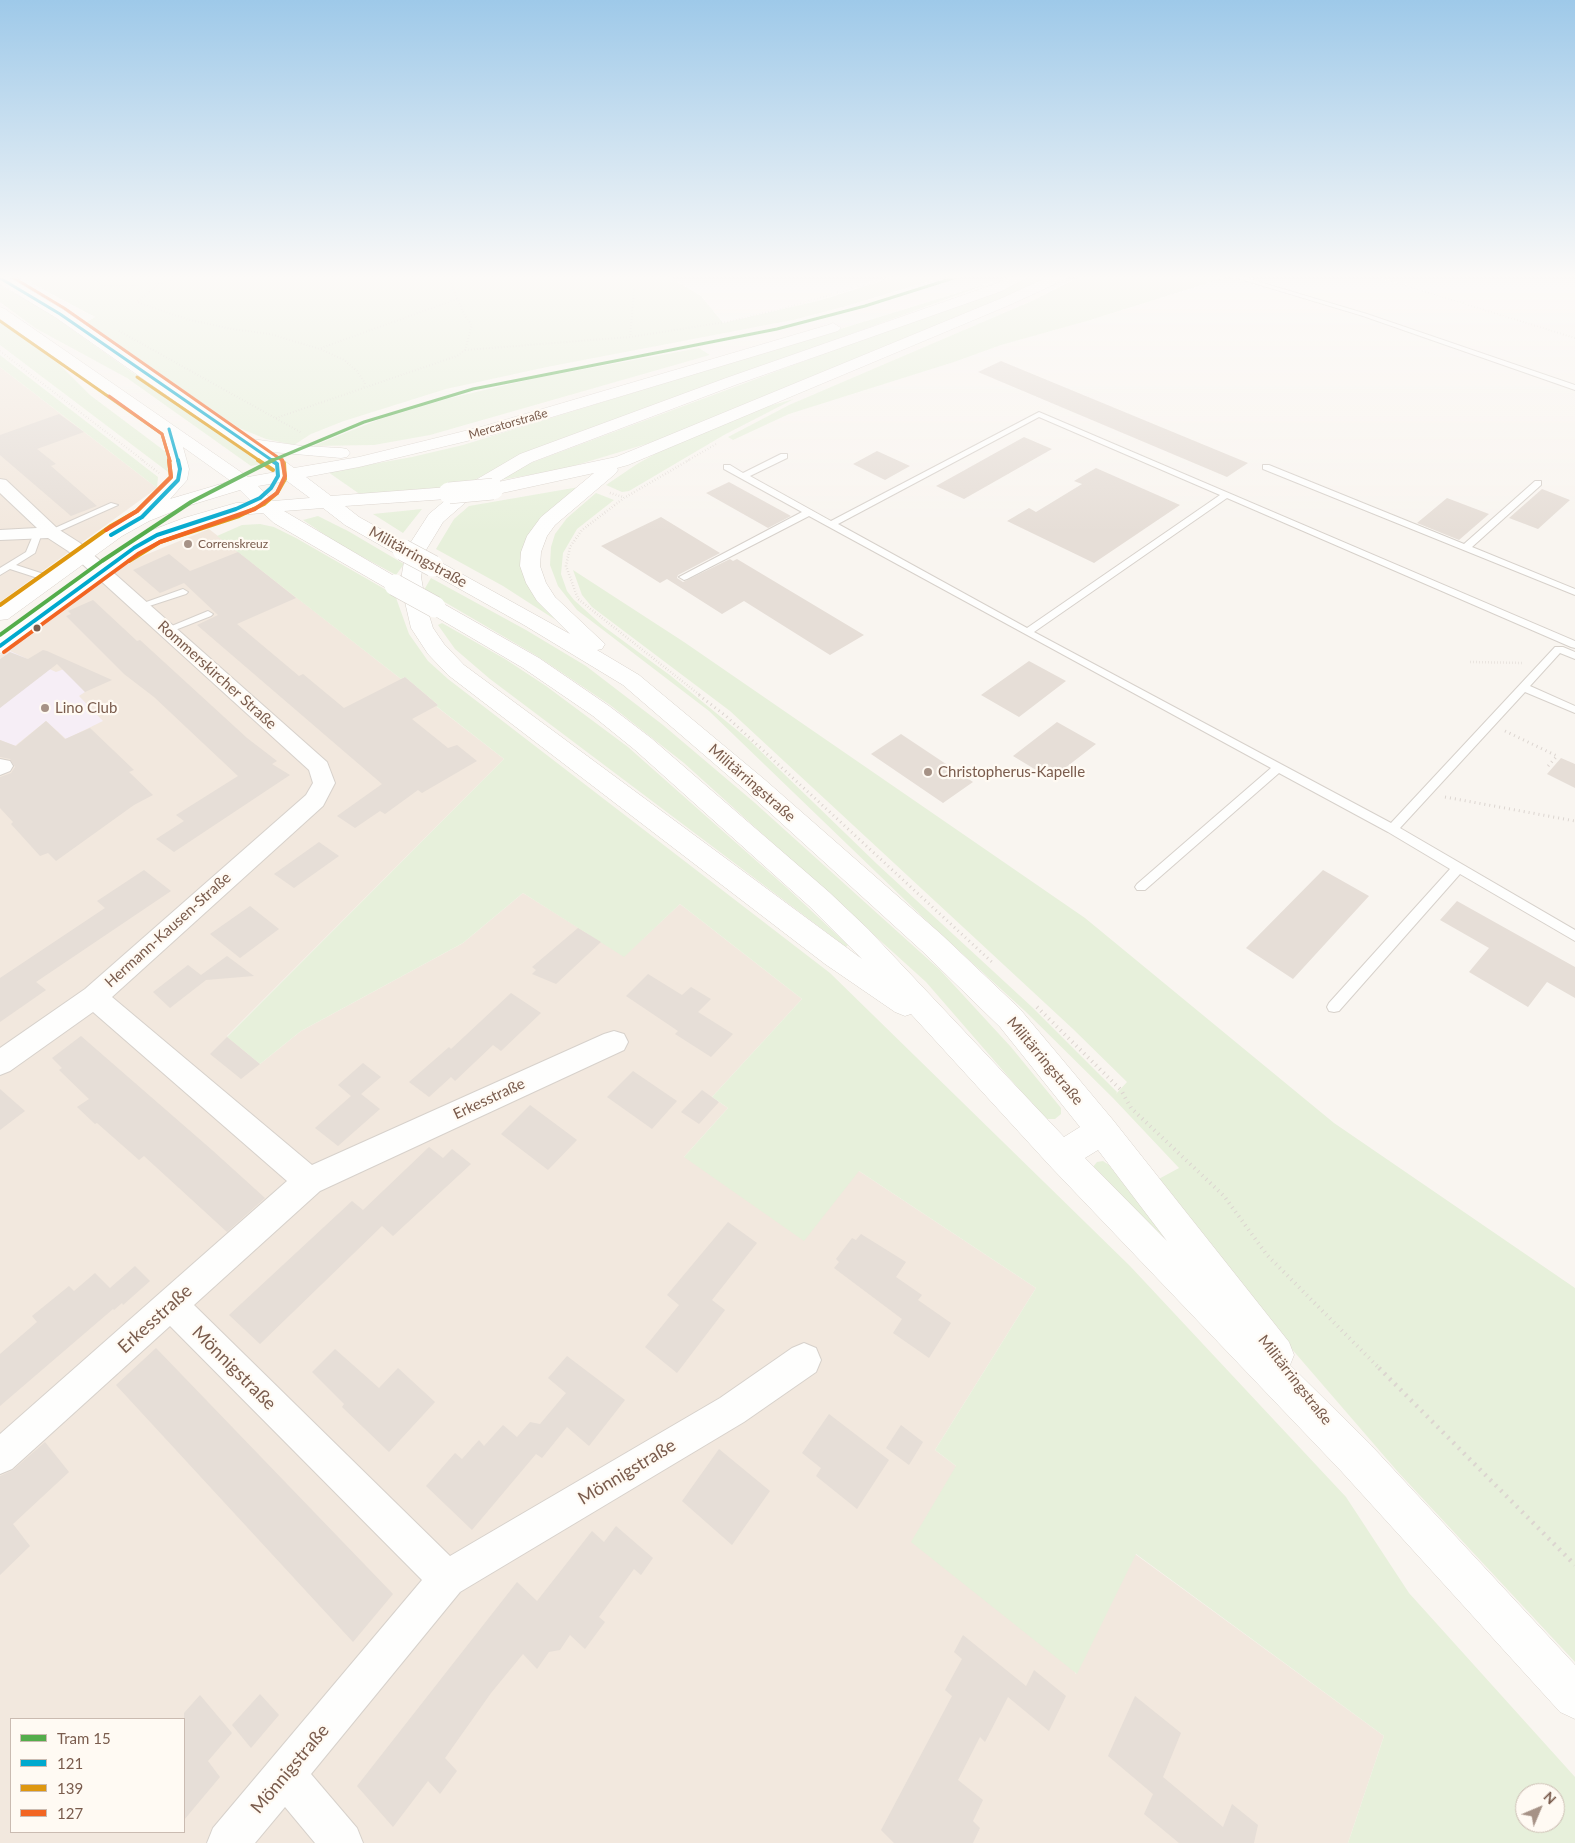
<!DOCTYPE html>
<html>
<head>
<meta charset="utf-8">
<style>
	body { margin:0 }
	#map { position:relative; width:1575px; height:1843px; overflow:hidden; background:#f9f5f0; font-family:Lato,sans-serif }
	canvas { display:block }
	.legend { position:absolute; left:10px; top:1718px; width:175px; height:115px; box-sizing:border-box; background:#fffaf3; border:1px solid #cabbb1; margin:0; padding:6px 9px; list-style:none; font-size:15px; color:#7a5c4d }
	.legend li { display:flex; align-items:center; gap:10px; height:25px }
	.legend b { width:25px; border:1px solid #cabbb1 }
	.north { position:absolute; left:1515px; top:1783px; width:50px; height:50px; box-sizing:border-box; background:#fffaf3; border:1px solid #cabbb1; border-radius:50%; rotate:45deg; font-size:14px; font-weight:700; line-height:20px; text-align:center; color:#7a5c4d }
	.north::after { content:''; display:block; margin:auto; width:18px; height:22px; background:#a69286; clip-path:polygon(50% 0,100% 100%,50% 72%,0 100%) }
</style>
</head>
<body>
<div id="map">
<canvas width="1575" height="1843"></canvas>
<ul class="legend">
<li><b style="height:6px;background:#54ad4b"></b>Tram 15</li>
<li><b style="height:6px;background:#00a9ce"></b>121</li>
<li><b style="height:6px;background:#de970f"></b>139</li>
<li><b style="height:6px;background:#f26522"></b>127</li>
</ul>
<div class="north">N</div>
</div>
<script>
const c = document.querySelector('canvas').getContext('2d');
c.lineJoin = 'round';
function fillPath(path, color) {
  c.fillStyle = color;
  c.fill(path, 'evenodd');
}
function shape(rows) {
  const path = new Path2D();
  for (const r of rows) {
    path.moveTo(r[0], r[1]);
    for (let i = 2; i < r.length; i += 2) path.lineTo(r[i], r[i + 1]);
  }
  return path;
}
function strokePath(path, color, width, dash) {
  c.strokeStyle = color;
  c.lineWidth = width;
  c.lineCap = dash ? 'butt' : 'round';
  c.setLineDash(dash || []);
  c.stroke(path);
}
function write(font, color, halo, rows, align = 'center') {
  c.font = font + ' Lato,sans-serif';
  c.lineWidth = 4.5;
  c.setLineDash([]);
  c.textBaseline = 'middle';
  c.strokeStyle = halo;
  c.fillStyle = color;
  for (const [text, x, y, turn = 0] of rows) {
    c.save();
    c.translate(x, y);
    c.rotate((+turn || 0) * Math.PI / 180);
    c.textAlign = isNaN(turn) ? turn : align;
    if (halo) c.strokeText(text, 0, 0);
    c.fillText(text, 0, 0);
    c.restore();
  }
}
const residential = shape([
	[0,367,157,488,0,602],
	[209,529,401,679,405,677,438,705,437,707,504,759,227,1036,260,1064,301,1031,463,943,523,893,624,956,680,904,802,999,712,1097,728,1108,684,1157,859,1171,1036,1288,935,1450,956,1466,1076,1674,1135,1554,1384,1736,1348,1843,0,1843,0,655,123,564],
	[11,1719,184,1719,184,1832,11,1832]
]);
const education = shape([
	[10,651,56,672,64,669,85,692,79,696,103,721,66,739,46,721,15,746,0,740,0,659]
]);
const green = shape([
	[16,275,666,275,701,296,723,323,821,300,902,275,950,275,843,307,793,320,547,367,446,389,344,421,311,434,294,445,266,439,239,428,85,323,95,317],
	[1035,275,1053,275,1022,290,663,439,560,470,500,480,528,464],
	[1083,275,1214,275,1224,278,1087,321,1001,345,957,361,789,414,733,440,728,437,789,405,1034,300],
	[993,282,524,454,463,486,361,495,328,472,412,457,463,445],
	[0,285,49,313,261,464,251,466,127,378,35,328,0,302],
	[0,321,60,365,90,395,166,452,172,463,172,475,0,345],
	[699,348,710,355,430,435,374,445,313,446,380,419,446,399,536,378],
	[0,355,158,477,157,488,0,367],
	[794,399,724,435,629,491,622,492,606,485,637,464,664,449,765,407],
	[579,487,523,553,562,624,503,586,436,549,454,519,469,506],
	[596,493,614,500,577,529,563,553,561,574,567,591,574,600,603,626,671,676,749,740,877,864,1032,1007,1117,1092,1116,1094,1127,1082,1073,1029,730,711,592,607,582,595,573,570,684,642,1085,918,1334,1123,1575,1288,1575,1662,1398,1472,1227,1274,1155,1181,1179,1168,1113,1098,1025,1011,933,927,709,711,577,610,558,586,550,565,551,547,555,534,567,518],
	[422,509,403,533,373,514],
	[318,516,348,531,404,564,396,575,337,543,303,520],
	[260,524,274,527,296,538,395,595,409,634,428,661,448,679,830,973,1130,1266,1346,1497,1409,1593,1575,1777,1575,1843,1348,1843,1384,1736,1136,1554,1077,1674,911,1542,956,1466,935,1450,1036,1288,859,1171,804,1241,684,1157,728,1108,712,1097,802,999,680,904,624,957,523,893,463,943,301,1031,260,1064,227,1037,504,759,436,706,438,705,405,677,401,679,217,536,242,525],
	[1525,1793,1555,1793,1555,1823,1525,1823],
	[431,578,526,630,586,666,663,725,755,803,940,970,1011,1047,1061,1108,1061,1114,1055,1119,1047,1119,1039,1112,926,982,684,763,610,705,537,656,424,590],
	[442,623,505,659,546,686,628,747,787,888,848,945,846,947,490,679,455,649,438,625],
	[1103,1161,1109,1165,1180,1255,1092,1168,1097,1162]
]);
const building = shape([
	[1001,361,1248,463,1227,477,978,372],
	[59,414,84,432,37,449,56,464,51,466,97,506,71,516,0,455,0,435],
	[1024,437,1052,449,964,499,936,486],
	[877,451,910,466,885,480,853,464],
	[1096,468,1180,505,1094,563,1007,521,1029,508,1036,512,1082,484,1074,481],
	[729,482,791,516,768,528,706,493],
	[1542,489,1570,500,1538,529,1509,518],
	[1447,498,1489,514,1459,540,1417,523],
	[661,517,720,553,678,575,677,578,683,582,730,559,733,561,737,559,864,635,830,655,744,601,722,614,667,579,660,583,601,546],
	[238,552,296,598,237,624,299,676,303,674,344,708,405,677,438,705,412,719,448,748,457,745,477,761,422,793,418,790,385,814,380,811,355,828,337,816,382,784,197,625,218,615,184,583,160,593,133,570,169,554,190,571],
	[93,600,137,641,140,640,247,738,277,761,272,764,290,775,174,852,156,839,184,821,176,815,238,776,154,697,124,674,66,616,71,614,68,611],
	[43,650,47,651,112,680,85,692,57,664,0,708,0,659,10,652,28,659],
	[1029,661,1066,681,1019,717,981,695],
	[46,721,65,739,90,728,134,770,129,772,153,795,134,805,56,861,48,853,40,856,11,824,13,822,0,808,0,777,11,773,15,767,10,759,0,757,0,740,16,746],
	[1057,722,1096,744,1051,779,1013,756],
	[901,734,973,782,943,803,871,754],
	[1561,758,1575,764,1575,788,1547,774],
	[319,842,339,856,294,888,274,874],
	[144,870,171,891,36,982,46,990,0,1022,0,978,105,908,97,901],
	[1323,870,1369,896,1293,979,1246,948],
	[1457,901,1575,967,1575,998,1547,982,1528,1007,1469,972,1489,948,1440,920],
	[250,906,279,929,240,958,210,934],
	[578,928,601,942,556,984,532,974,536,970,532,967],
	[227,956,254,976,206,980,170,1008,153,992,188,965,201,975],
	[648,974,682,995,691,987,711,999,698,1012,733,1034,711,1057,675,1034,678,1031,626,996],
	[511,993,541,1013,501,1051,493,1045,455,1081,451,1077,429,1097,409,1082,449,1047,451,1049],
	[81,1036,212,1150,265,1198,227,1232,144,1156,139,1160,97,1123,95,1124,77,1107,89,1099,59,1070,62,1068,52,1058],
	[227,1037,260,1064,241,1079,210,1054],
	[363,1063,381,1077,361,1094,380,1109,338,1146,315,1128,351,1096,338,1085],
	[633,1071,677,1101,652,1129,607,1097],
	[0,1089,25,1111,0,1130],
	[702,1090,719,1102,699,1124,681,1112],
	[530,1105,577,1140,548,1170,501,1134],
	[429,1147,443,1158,452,1149,471,1164,393,1236,382,1226,260,1344,229,1315,352,1201,363,1210],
	[728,1222,757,1243,712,1300,725,1310,677,1373,645,1347,679,1305,667,1295],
	[861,1234,906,1262,896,1277,922,1295,918,1300,951,1323,929,1358,893,1333,902,1319,834,1268,839,1262,836,1259,852,1238,856,1240],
	[135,1266,150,1281,123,1305,122,1303,114,1310,113,1309,0,1406,0,1354,37,1322,32,1316,69,1286,74,1291,95,1273,110,1288],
	[156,1348,393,1594,353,1642,116,1385],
	[335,1349,379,1388,398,1368,435,1402,389,1452,342,1407,344,1404,312,1372],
	[567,1356,625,1400,589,1446,567,1427,542,1458,536,1454,472,1530,426,1486,455,1453,462,1459,479,1440,484,1446,503,1425,517,1437,530,1422,540,1424,566,1393,548,1378],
	[829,1414,889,1460,857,1509,816,1476,821,1468,802,1453],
	[901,1425,923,1442,909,1465,886,1448],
	[45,1442,69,1472,13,1524,30,1546,0,1575,0,1476,13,1470],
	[719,1449,770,1491,732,1545,682,1501],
	[616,1526,653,1558,641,1575,634,1569,599,1617,605,1622,585,1649,570,1635,560,1650,549,1652,537,1669,523,1654,491,1693,445,1758,457,1771,440,1794,428,1781,393,1827,357,1786,517,1582,537,1601,592,1531,604,1542],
	[963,1635,1026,1686,1034,1670,1066,1696,1049,1731,1008,1697,985,1742,980,1737,958,1780,983,1800,973,1821,980,1828,973,1843,894,1843,881,1830,952,1696,945,1690,962,1659,954,1652],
	[260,1694,279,1715,251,1748,232,1725],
	[200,1695,232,1733,208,1761,220,1777,184,1820,184,1713],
	[1135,1696,1181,1733,1163,1777,1223,1827,1232,1804,1258,1825,1254,1843,1179,1843,1144,1814,1153,1794,1108,1756]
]);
const pathFar4 = shape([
	[87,275,104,286,159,284,190,275],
	[623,275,634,289,630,337],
	[1371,275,1575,338],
	[159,284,137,302,186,319,232,329,270,334,320,349,344,360,357,371,365,383,363,388],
	[119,331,302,433],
	[321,348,457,299],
	[465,350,630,337,726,322,785,308,898,275],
	[0,351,144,461],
	[276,418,457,356,465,350,472,325,465,316,447,275],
	[687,461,716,444]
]);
const pathFar3 = shape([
	[142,460,159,473],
	[689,460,624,498,582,530,570,547,566,566,578,599,701,696],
	[610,493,623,497],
	[1470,662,1524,663]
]);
const pathFar2 = shape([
	[699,695,727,717,994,964],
	[1505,731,1557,756,1548,766],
	[1445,797,1575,821]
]);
const pathFar1 = shape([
	[1037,1007,1121,1090,1131,1108,1224,1196,1267,1255,1380,1369]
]);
const path = shape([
	[1379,1368,1575,1565]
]);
const lane = shape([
	[1227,275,1236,275,1367,314,1575,385,1575,390,1363,316,1227,275],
	[1039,412,1575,641,1575,648,1571,647,1227,498,1034,632,1391,823,1555,647,1563,647,1575,652,1575,659,1560,653,1530,686,1575,706,1575,713,1525,692,1400,828,1575,930,1575,941,1460,874,1339,1011,1334,1012,1329,1011,1327,1007,1329,1003,1450,869,1388,832,1279,773,1145,890,1137,890,1135,887,1137,884,1271,768,809,516,687,579,684,580,679,577,802,512,724,469,724,465,730,465,743,473,781,454,787,454,787,458,750,476,831,521,1039,412],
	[1039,417,1220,495,1027,628,838,524,1039,417],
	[1263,465,1269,465,1464,544,1535,481,1541,481,1541,485,1472,547,1575,589,1575,595,1263,469,1263,465],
	[111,503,118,505,53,534,46,532,111,503],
	[38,530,42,533,35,553,16,565,53,577,53,581,47,581,10,569,0,575,0,568,26,552,34,533,38,530],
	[183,589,188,592,186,594,140,609,135,606,183,589],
	[208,611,213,614,211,616,170,632,164,632,162,630,208,611]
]);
const street = shape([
	[0,479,6,480,58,529,80,543,327,762,335,783,323,806,112,997,312,1165,604,1034,614,1031,624,1034,628,1042,624,1050,320,1191,194,1305,450,1556,720,1398,792,1348,804,1343,816,1348,821,1360,816,1372,744,1422,460,1592,311,1774,357,1828,363,1843,315,1843,285,1807,255,1843,207,1843,213,1828,422,1580,170,1326,12,1469,0,1474,0,1434,287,1181,93,1012,10,1071,0,1075,0,1048,85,989,306,795,313,783,309,770,68,551,48,538,0,540,0,530,37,528,0,493,0,479],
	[0,759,10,761,13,766,10,771,0,775,0,759]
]);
const secondary = shape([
	[0,275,5,275,65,311,252,439,302,446,341,448,347,449,350,453,347,457,341,458,272,452,294,468,359,457,481,427,828,325,833,323,841,328,838,331,492,435,359,467,306,477,331,496,449,487,457,491,520,454,726,378,992,285,1014,275,1032,275,1002,291,738,384,532,462,498,482,616,457,1002,298,1052,275,1070,275,1068,278,1012,304,628,465,617,468,618,470,615,474,555,525,547,536,541,552,540,566,546,583,555,597,605,644,602,649,597,650,639,675,764,779,942,935,1020,1009,1113,1120,1289,1342,1294,1355,1290,1365,1369,1443,1575,1665,1575,1719,1560,1712,1341,1471,1050,1166,911,1014,905,1016,895,1012,825,964,448,675,428,654,411,628,402,589,395,591,388,589,274,523,263,513,237,515,164,539,141,552,8,651,0,653,0,636,127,544,150,531,184,518,236,503,252,502,240,490,184,507,149,521,122,536,8,619,0,620,0,604,108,528,141,510,143,505,169,479,171,469,161,432,0,319,0,307,5,309,248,477,276,472,55,317,0,284,0,275],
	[183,447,228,479,231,481,170,499,187,480,189,469,183,447],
	[594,473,541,517,527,536,521,552,520,566,526,583,537,601,570,634,440,562,433,560,426,562,423,565,426,550,443,522,466,502,485,491,493,495,594,473],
	[287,481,310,498,273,501,258,486,287,481],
	[447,499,429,514,409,545,359,517,345,506,447,499],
	[323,508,345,525,396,554,405,555,401,580,284,511,323,508],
	[423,566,426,570,524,625,623,685,746,791,922,951,1000,1027,1080,1127,1064,1137,868,929,829,892,651,738,609,706,539,658,442,603,435,601,426,605,421,577,423,566],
	[428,612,523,668,593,716,635,750,809,906,862,959,464,665,444,644,433,628,428,612],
	[1098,1150,1167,1241,1085,1158,1098,1150]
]);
const secondaryBridge = shape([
	[449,493,493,489],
	[403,550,433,566],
	[395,585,435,607]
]);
const bus1Far1 = shape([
	[0,278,60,314,273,461],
	[169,429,178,461]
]);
const bus1 = shape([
	[271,460,277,464],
	[111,535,142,517,178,480,180,469,178,460],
	[0,646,134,548,157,535,236,509,260,498,271,488,278,476,277,464]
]);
const bus2Far1 = shape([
	[0,321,162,434,170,461],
	[137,377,260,461]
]);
const bus2 = shape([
	[258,460,273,470],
	[129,561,160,542,239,516,264,504,277,493,285,479,284,463],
	[0,605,111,526,137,511,171,477,169,460]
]);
const bus3Far1 = shape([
	[9,275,64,308,283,461],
	[109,396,162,434,170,461]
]);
const bus3 = shape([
	[106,530,137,511,171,477,169,460],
	[4,652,138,554,160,542,255,509,277,493,285,476,282,460]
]);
const tram1Far1 = shape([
	[271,461,364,422,473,389,777,329,865,306,963,275]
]);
const tram1 = shape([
	[0,635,102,561,191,502,273,460]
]);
const markers = [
	[188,544,5,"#a69286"],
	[37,628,4.5,"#7a5c4d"],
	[45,708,5,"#a69286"],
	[928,772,5,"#a69286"]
];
const farStreetnames = [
	["Mercatorstraße",508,424,-16]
];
const farPoinames = [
	["Correnskreuz",198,544]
];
const streetNames = [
	["Militärringstraße",418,557,29],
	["Rommerskircher Straße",217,675,42],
	["Militärringstraße",752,783,41],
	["Hermann-Kausen-Straße",168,930,-42],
	["Militärringstraße",1045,1061,50],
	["Erkesstraße",489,1099,-25],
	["Militärringstraße",1295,1380,52]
];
const poiNames = [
	["Lino Club",55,708],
	["Christopherus-Kapelle",938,772]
];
const nearStreetnames = [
	["Erkesstraße",155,1319,-42],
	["Mönnigstraße",234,1368,45],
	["Mönnigstraße",627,1472,-31],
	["Mönnigstraße",290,1769,-50]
];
fillPath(residential, '#f2e8de');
fillPath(education, '#f6eef6');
fillPath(green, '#e7f0db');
fillPath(building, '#e6ded7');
strokePath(lane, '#d7d1cb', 2);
strokePath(street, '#d7d1cb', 2);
strokePath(secondary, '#d9d2cb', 1);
strokePath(pathFar4, '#dcd5d0', 2, [0.5, 2.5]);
strokePath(pathFar3, '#dcd5d0', 2.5, [0.5, 2.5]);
strokePath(pathFar2, '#dcd5d0', 3, [1, 4]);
strokePath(pathFar1, '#dcd5d0', 4, [1, 4.5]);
strokePath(path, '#dcd5d0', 4.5, [2, 5.5]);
fillPath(lane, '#fefefd');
fillPath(street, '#fefefd');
fillPath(secondary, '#fefefd');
strokePath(secondaryBridge, '#d9d2cb', 22, []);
strokePath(secondaryBridge, '#fefefd', 21);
strokePath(bus1Far1, '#00a9ce', 3);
strokePath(bus1, '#00a9ce', 4);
strokePath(bus2Far1, '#de970f', 3);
strokePath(bus2, '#de970f', 4);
strokePath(bus3Far1, '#f26522', 3);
strokePath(bus3, '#f26522', 4);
strokePath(tram1Far1, '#54ad4b', 3);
strokePath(tram1, '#54ad4b', 4);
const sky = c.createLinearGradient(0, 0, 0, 533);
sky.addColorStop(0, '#9ec9e9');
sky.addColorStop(0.52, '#fcfaf8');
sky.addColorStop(1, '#fcfaf800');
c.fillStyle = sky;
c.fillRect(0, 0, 1575, 533);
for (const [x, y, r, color] of markers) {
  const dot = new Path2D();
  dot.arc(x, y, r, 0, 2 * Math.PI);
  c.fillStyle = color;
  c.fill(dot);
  strokePath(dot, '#fffaf3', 2);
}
write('12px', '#7a5c4d', '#fffaf3', farStreetnames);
write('12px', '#7a5c4d', '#fffaf3', farPoinames, 'left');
write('15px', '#7a5c4d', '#fffaf3', streetNames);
write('15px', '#7a5c4d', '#fffaf3', poiNames, 'left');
write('18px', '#7a5c4d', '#fffaf3', nearStreetnames);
</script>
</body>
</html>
